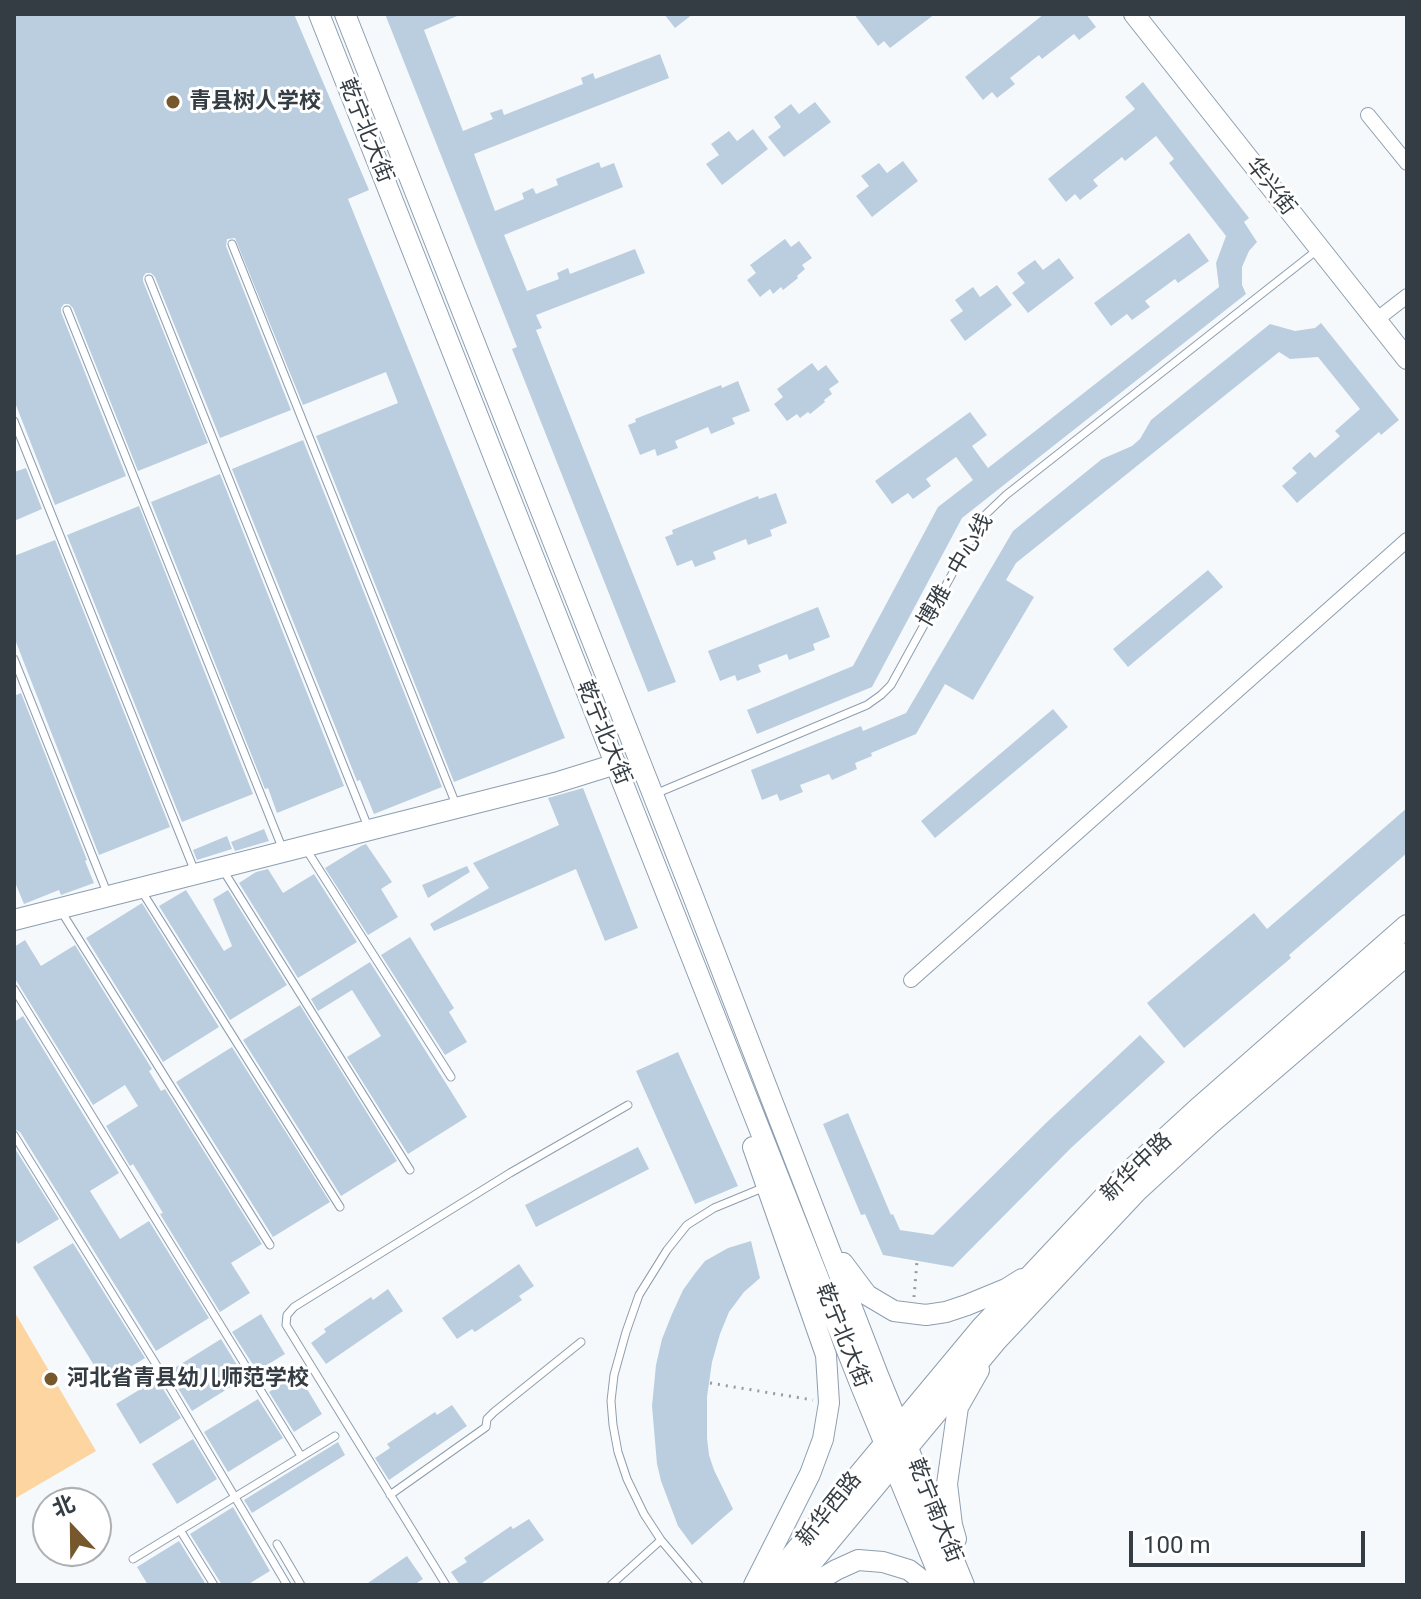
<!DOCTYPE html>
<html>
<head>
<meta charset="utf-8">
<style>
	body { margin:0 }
	#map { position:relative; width:1421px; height:1599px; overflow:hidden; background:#f5f9fc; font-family:Roboto,"Noto Sans SC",sans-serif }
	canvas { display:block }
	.frame { position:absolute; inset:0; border:16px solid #353d44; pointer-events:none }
	.north { position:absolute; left:32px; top:1487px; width:80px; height:80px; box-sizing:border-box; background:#fff; border:2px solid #aeb1b4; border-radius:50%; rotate:338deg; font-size:22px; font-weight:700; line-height:32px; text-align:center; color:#353d44 }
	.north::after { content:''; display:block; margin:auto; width:28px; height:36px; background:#77582d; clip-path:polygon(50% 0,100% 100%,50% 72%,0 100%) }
	.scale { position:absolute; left:1129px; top:1531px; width:236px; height:36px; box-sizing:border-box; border:4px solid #353d44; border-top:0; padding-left:10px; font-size:24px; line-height:28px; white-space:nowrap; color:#353d44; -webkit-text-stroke:6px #fff; paint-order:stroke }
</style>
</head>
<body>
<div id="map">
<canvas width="1421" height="1599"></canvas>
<div class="frame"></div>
<div class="north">北</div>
<div class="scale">100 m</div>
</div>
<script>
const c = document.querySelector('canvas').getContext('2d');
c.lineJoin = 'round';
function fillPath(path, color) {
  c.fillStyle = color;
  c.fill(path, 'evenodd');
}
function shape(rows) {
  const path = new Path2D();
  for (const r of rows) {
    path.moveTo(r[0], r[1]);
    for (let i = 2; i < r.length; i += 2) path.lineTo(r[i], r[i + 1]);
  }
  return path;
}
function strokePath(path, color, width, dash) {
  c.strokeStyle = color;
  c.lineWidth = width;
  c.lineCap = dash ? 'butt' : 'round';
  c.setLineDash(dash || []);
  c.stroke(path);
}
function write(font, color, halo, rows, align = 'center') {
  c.font = font + ' Roboto,"Noto Sans SC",sans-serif';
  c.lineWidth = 6;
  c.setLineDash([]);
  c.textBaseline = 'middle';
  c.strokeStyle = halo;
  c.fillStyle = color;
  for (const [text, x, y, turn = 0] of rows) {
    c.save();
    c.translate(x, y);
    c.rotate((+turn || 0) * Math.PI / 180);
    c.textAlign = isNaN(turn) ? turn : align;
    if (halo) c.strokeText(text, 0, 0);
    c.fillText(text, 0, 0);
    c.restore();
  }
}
const green = shape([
	[14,1311,96,1451,14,1499]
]);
const building = shape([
	[14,14,294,14,369,190,348,199,565,738,454,782,316,436,398,403,386,372,303,405,235,238,227,239,226,246,291,410,220,438,155,277,151,273,146,273,143,277,143,281,208,443,138,471,73,308,69,304,64,304,61,308,61,312,126,476,55,505,14,400],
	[385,14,462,14,424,30,463,131,493,119,490,113,502,109,504,115,583,84,581,78,593,73,595,79,660,54,669,78,474,154,495,211,524,199,522,193,533,188,536,194,558,185,556,179,599,162,601,168,614,163,623,187,504,235,527,291,559,279,557,273,568,268,570,274,635,249,645,273,536,315,542,328,536,330,676,682,648,692,512,349,517,347],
	[664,14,693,14,675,28],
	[854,14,935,14,890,48,884,41,878,46],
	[1044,14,1086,14,1096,27,1079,40,1074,34,1042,59,1039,55,1010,78,1015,84,997,98,992,92,983,100,965,77],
	[1143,82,1249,218,1244,222,1257,242,1249,251,1242,267,1242,285,1246,294,962,518,872,687,757,734,747,710,853,666,938,507,973,480,956,457,926,479,931,486,913,499,908,493,892,504,875,481,970,412,987,435,972,446,988,468,1219,287,1216,263,1226,236,1169,163,1174,159,1156,136,1125,161,1122,157,1093,180,1098,186,1080,200,1075,194,1066,202,1048,179,1135,109,1125,97],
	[815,102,831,122,784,157,768,137,781,127,774,117,791,104,799,114],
	[753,129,768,149,722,185,706,164,719,155,711,144,729,131,737,141],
	[903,161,918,181,872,217,856,196,869,186,861,176,879,163,887,173],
	[1189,233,1209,261,1178,283,1175,279,1145,301,1150,307,1132,320,1127,314,1111,326,1094,303],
	[785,239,791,247,799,241,812,258,802,265,805,269,797,276,798,278,783,290,781,287,773,294,770,289,760,297,747,280,756,273,750,265],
	[1059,258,1074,278,1028,313,1012,293,1025,283,1017,273,1035,260,1043,270],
	[997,285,1012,305,965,341,950,320,963,311,955,300,973,287,980,297],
	[1321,323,1399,420,1381,435,1379,432,1297,503,1282,486,1297,473,1292,468,1310,452,1315,458,1340,436,1335,431,1360,409,1318,357,1290,359,1279,352,1016,563,1006,580,1034,597,973,700,945,684,916,734,871,753,872,756,855,763,857,769,832,780,829,774,800,785,803,792,780,801,777,794,762,800,751,770,861,726,863,731,906,713,1013,531,1102,459,1132,446,1140,439,1151,420,1270,324,1295,331,1315,328],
	[812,363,818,371,826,365,839,382,829,389,832,394,824,400,825,402,810,414,808,412,800,418,797,414,787,421,774,404,783,397,777,389],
	[738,381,750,411,732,418,735,424,711,434,708,427,675,441,678,448,657,456,655,449,640,455,628,425,636,422,635,419,721,385,722,388],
	[303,440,442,787,374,814,360,780,357,781,232,469],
	[26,468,42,509,14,521,14,472],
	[220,474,344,786,277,813,268,788,265,789,151,502],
	[776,493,787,523,770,530,772,536,748,545,746,539,713,552,716,559,695,567,692,560,677,566,665,537,673,534,672,530,758,496,759,499],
	[139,506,253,794,182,822,67,535],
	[55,540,170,827,99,855,14,637,14,556],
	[1208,570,1223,587,1128,667,1113,649],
	[818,607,830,637,813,644,815,650,789,660,787,654,758,665,761,672,737,681,735,675,720,681,708,651],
	[21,693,87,860,85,861,94,883,61,895,59,890,24,904,14,880,14,696],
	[1053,709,1068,727,935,838,921,821],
	[583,788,638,928,605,941,576,869,434,931,430,924,489,888,473,863,559,825,548,798],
	[1407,808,1407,853,1289,955,1291,958,1184,1048,1147,1003,1254,913,1267,929],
	[264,829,269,841,235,851,231,842],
	[227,836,232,849,197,860,193,850],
	[366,844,392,882,381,889,398,917,368,935,325,868,361,846],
	[467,866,470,872,428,898,422,885],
	[268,869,283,893,314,874,357,942,298,978,239,883,256,872],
	[186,890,224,951,232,946,213,899,228,890,287,985,230,1020,159,906],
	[142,903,219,1027,163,1062,86,938],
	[410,937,454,1008,449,1012,467,1042,445,1055,381,955],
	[25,940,41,966,75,945,152,1069,149,1071,161,1091,165,1089,262,1244,231,1263,250,1293,220,1312,160,1214,163,1213,133,1164,130,1166,106,1126,138,1106,125,1085,93,1105,14,977,14,947],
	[370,962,467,1117,408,1154,347,1057,381,1036,352,990,318,1011,311,999],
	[300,1005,397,1161,341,1196,243,1040],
	[23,1016,119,1173,90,1191,120,1239,149,1221,209,1318,156,1351,20,1132,14,1129,14,1022],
	[1140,1035,1165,1062,1071,1148,953,1267,883,1255,865,1214,861,1215,823,1124,848,1113,891,1215,893,1214,900,1230,933,1235,1047,1122],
	[232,1047,330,1202,273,1237,176,1082],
	[678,1052,738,1186,695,1204,636,1071],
	[14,1147,59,1219,18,1244,14,1237],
	[638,1147,649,1169,536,1227,525,1205],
	[751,1241,760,1278,744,1292,729,1312,720,1334,712,1362,707,1397,707,1438,709,1455,714,1470,733,1509,692,1545,678,1526,661,1481,657,1464,652,1406,656,1365,662,1339,672,1314,683,1290,696,1272,705,1261,728,1248],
	[73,1243,145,1358,105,1383,33,1267],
	[519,1264,534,1286,519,1296,522,1300,475,1332,472,1329,457,1339,442,1318],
	[388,1289,403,1311,326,1364,311,1343,326,1332,324,1329,371,1297,373,1300],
	[261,1314,285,1354,257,1371,232,1332],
	[221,1339,245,1378,192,1411,168,1372],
	[298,1374,322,1414,294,1432,269,1392],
	[157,1379,181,1418,140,1444,116,1404],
	[258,1399,283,1438,228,1472,204,1432],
	[452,1405,467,1426,389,1480,375,1458,390,1448,387,1444,435,1412,437,1415],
	[193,1439,217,1479,177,1504,152,1464],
	[338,1442,345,1455,252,1513,244,1500],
	[233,1507,270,1571,247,1585,222,1585,190,1534],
	[529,1519,544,1540,479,1585,460,1585,451,1572,467,1562,464,1558,511,1526,513,1529],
	[179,1541,205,1583,203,1585,148,1585,137,1567],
	[407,1556,423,1579,414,1585,365,1585]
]);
const path = shape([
	[914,1297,917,1261],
	[710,1383,813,1400]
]);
const lane = shape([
	[232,244,457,807],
	[149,279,368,827],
	[67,310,283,850],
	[14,421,195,872],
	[14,659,108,895],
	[655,794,867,705,881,695,891,685,984,516,1006,495,1316,251],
	[306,849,451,1077],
	[223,870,410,1170],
	[141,890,340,1207],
	[61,911,270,1245],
	[14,989,301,1456],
	[14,1135,162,1374,287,1585],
	[390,1495,486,1427,487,1419,494,1412,581,1342],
	[180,1530,214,1585],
	[277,1544,301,1585],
	[133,1559,335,1436],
	[446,1585,286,1325,287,1315,294,1307,510,1173,628,1105],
	[611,1585,661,1540],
	[699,1585,661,1540,644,1514,627,1479,618,1452,613,1425,611,1401,614,1375,626,1332,639,1295,667,1250,687,1225,714,1208,765,1187]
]);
const street = shape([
	[1368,115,1407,163],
	[1376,320,1407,296],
	[911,980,1407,540]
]);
const secondary = shape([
	[319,14,861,1386,943,1585],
	[345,14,691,891,878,1375,964,1585],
	[1134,14,1407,359],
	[14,920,555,783,616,764],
	[753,1147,826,1355,829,1403,823,1439,810,1474,754,1585],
	[843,1263,867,1295,894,1311,926,1315,946,1312,967,1305,1006,1289,1022,1279],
	[956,1539,952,1525,947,1484,958,1407,979,1370],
	[811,1585,836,1570,858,1560,883,1562,909,1570,923,1581,926,1585]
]);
const primary = shape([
	[768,1585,982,1328,1123,1178,1197,1110,1407,926],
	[792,1585,996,1340,1136,1191,1209,1124,1407,954]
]);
const markers = [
	[173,102,8,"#77582d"],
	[51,1379,8,"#77582d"]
];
const poiNames = [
	["青县树人学校",189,102],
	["河北省青县幼儿师范学校",67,1379]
];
const streetNames = [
	["乾宁北大街",365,131,68],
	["华兴街",1270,187,52],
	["博雅 · 中心线",956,571,-60],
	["乾宁北大街",603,733,68],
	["新华中路",1137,1168,-44],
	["乾宁北大街",842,1336,68],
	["新华西路",830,1510,-51],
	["乾宁南大街",934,1511,68]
];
fillPath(green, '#fdd5a1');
fillPath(building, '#bbcedf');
strokePath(lane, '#8d9eaf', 9);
strokePath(street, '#8d9eaf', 16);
strokePath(secondary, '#8d9eaf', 22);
strokePath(primary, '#8d9eaf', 24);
strokePath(path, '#959ba0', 3, [2, 6]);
strokePath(lane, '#fff', 7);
strokePath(street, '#fff', 14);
strokePath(secondary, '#fff', 20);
strokePath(primary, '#fff', 22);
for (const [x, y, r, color] of markers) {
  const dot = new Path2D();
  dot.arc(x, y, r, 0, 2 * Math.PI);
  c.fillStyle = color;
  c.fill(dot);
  strokePath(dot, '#fff', 3);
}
write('bold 22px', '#353d44', '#fff', poiNames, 'left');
write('22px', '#353d44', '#fff', streetNames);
</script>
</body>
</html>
